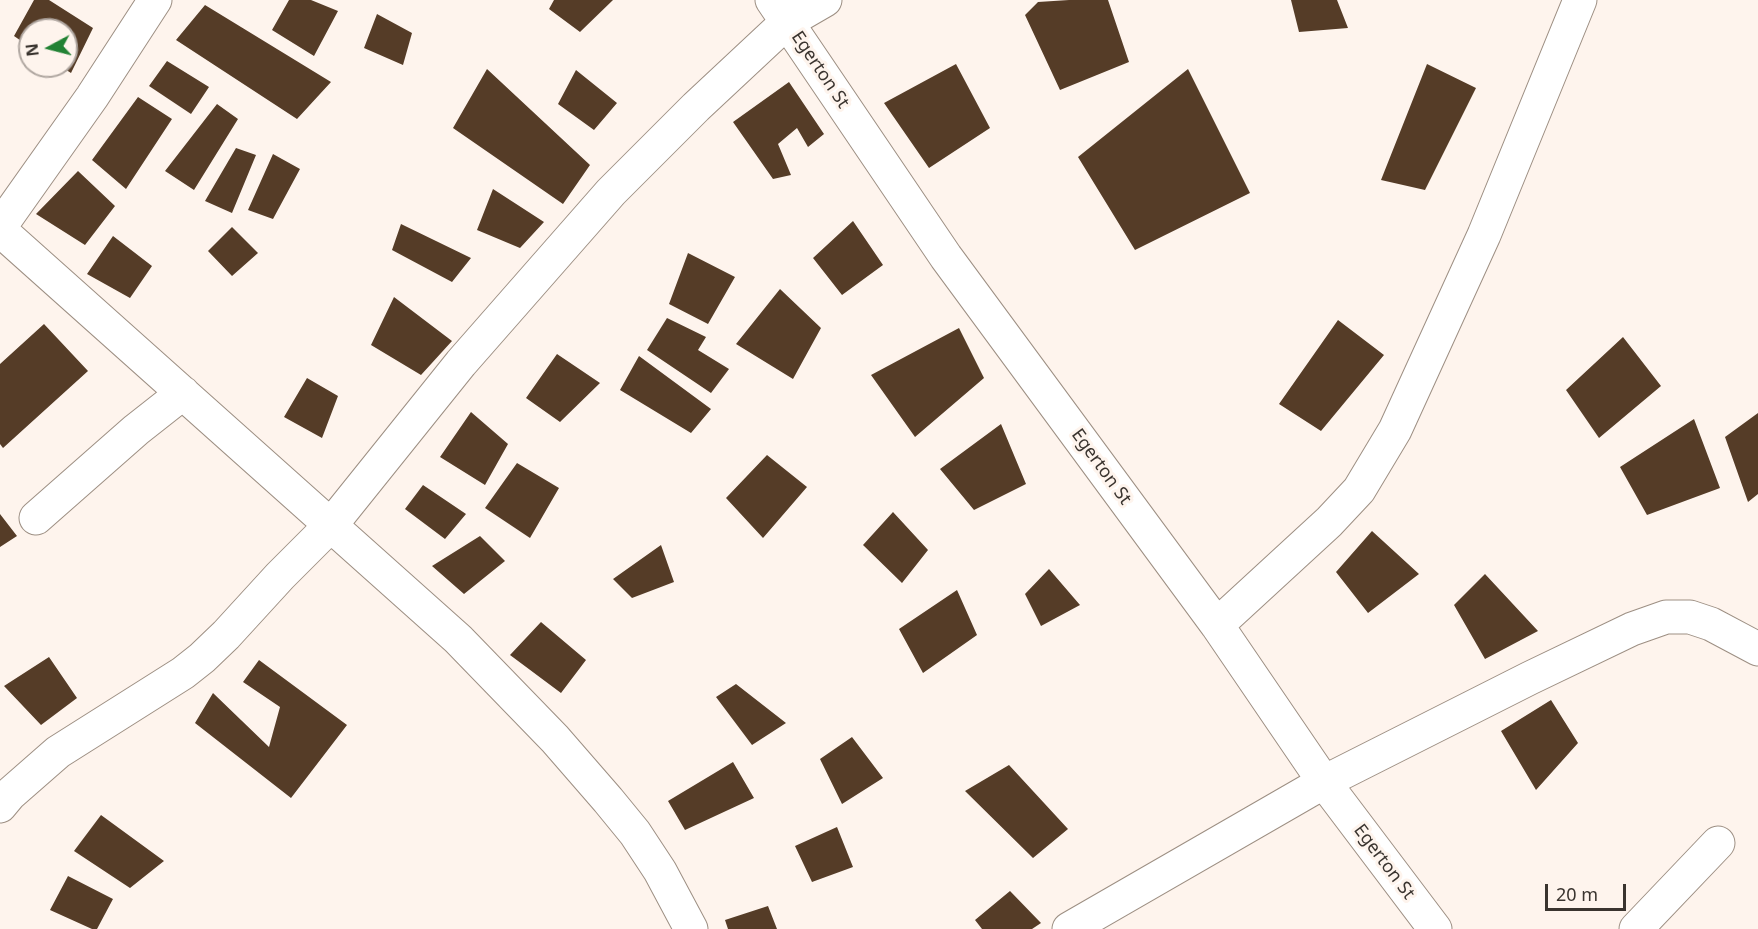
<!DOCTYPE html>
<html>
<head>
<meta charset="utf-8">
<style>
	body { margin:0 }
	#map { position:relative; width:1758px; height:929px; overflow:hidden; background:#fef4ed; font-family:"Noto Sans",sans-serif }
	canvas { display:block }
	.north { position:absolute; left:18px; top:18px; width:60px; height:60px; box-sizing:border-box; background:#fef4ed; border:2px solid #b0a7a1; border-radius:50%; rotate:263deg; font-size:16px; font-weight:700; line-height:24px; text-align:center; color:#3a342f }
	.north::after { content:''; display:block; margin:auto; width:21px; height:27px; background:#228234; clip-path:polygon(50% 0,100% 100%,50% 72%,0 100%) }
	.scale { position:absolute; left:1545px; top:884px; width:81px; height:27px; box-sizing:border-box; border:3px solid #3a342f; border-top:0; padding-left:8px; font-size:18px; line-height:21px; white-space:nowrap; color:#3a342f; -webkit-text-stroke:4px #fef4ed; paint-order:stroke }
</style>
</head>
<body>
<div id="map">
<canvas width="1758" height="929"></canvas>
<div class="north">N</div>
<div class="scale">20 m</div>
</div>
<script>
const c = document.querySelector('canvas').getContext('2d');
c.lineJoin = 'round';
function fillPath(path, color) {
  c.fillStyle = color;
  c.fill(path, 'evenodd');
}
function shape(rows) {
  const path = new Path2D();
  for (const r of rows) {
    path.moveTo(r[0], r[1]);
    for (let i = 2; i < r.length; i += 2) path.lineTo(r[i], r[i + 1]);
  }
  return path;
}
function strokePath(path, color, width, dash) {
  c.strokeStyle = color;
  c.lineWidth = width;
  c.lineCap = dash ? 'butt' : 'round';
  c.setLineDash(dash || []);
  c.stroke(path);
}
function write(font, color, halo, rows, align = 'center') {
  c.font = font + ' "Noto Sans",sans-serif';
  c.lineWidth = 6;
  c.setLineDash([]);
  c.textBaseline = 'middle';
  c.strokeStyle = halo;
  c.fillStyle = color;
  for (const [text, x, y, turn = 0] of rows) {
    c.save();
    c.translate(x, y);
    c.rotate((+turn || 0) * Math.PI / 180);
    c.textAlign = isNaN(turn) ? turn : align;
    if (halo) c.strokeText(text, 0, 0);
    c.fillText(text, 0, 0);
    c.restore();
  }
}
const building = shape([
	[34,0,49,0,93,28,71,73,60,66,66,66,66,30,30,30,30,47,14,36],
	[289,0,311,0,338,11,314,56,272,30],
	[554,0,613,0,580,32,549,9],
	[1069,0,1108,0,1129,62,1060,90,1025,15,1038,2],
	[1291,0,1337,0,1348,28,1299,32],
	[205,5,331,82,297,119,176,40],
	[377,14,412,33,403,65,364,48],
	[167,61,209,87,191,114,149,86],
	[956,64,990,128,929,168,884,103],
	[1427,64,1476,88,1425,190,1381,180],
	[487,69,590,165,563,204,453,128],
	[1188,69,1250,193,1135,250,1078,157],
	[576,70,617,103,594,130,558,104],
	[789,82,824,134,808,147,797,128,778,144,791,175,773,179,733,122],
	[138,97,172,119,126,189,92,160],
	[217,104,238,119,194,190,165,171],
	[236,148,256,155,232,213,205,201],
	[273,154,300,169,273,219,248,210],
	[78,171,115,206,85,245,36,214],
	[493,189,544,222,520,248,477,230],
	[853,221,883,265,842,295,813,258],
	[401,224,471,258,452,282,392,250],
	[232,227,258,253,232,276,208,251],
	[113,236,152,266,130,298,87,274],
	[688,253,735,277,708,324,669,304],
	[780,289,821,328,793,379,736,344],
	[394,297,452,341,421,375,371,345],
	[667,318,706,337,698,350,729,369,711,393,647,350],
	[1338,320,1384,355,1321,431,1279,404],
	[44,324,88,371,3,448,0,444,0,364],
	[959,328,984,378,915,437,871,375],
	[1623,337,1661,386,1599,438,1566,390],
	[557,354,600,383,560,422,526,398],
	[639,356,711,409,691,433,620,390],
	[307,378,338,396,322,438,284,417],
	[471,412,508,444,485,485,440,457],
	[1758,413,1758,494,1748,502,1725,437],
	[1694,419,1720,488,1647,515,1620,467],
	[1001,424,1026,484,974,510,940,469],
	[767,455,807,487,763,538,726,498],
	[517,463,559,488,530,538,485,508],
	[423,485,466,514,445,539,405,509],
	[893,512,928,550,902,583,863,545],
	[0,514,17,536,0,547],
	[1372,531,1419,574,1368,613,1336,572],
	[480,536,505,561,464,594,432,566],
	[661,545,674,582,632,598,613,579],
	[1049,569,1080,605,1041,626,1025,594],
	[1485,574,1538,631,1485,659,1454,605],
	[957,590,977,635,923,673,899,629],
	[541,622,586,660,561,693,510,655],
	[49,657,77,698,41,725,4,686],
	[259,660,347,725,291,798,195,723,213,693,269,747,280,707,243,682],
	[736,684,786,723,752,745,716,697],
	[1551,700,1578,743,1536,790,1501,731],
	[852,737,883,778,842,804,820,759],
	[733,762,754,798,685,830,668,801],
	[1009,765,1068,829,1033,858,965,791],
	[101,815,164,861,130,888,74,851],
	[837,827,853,867,812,882,795,846],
	[68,876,113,899,97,929,92,929,50,910],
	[1010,891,1041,923,1032,929,982,929,975,920],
	[768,906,777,929,728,929,725,920]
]);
const minor = shape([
	[772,0,946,257,1217,625,1324,782,1435,929],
	[0,227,92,97,155,0],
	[0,230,458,639,555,739,608,800,635,833,660,871,691,929],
	[36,518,136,430,183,393],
	[1217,625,1329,522,1359,490,1395,430,1484,235,1580,0],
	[0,806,10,794,58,752,183,673,202,658,226,635,280,576,331,525,461,363,611,192,696,107,787,22,825,0],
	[1069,929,1324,782,1530,678,1632,629,1666,617,1690,617,1711,624,1758,649],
	[1636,929,1718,843]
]);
const streetNames = [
	["Egerton St",820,70,56],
	["Egerton St",1101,467,54],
	["Egerton St",1384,862,53]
];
fillPath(building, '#553c27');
strokePath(minor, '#9d8f83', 35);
strokePath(minor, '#fff', 33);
write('18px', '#3a342f', '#fef4ed', streetNames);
</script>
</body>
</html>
